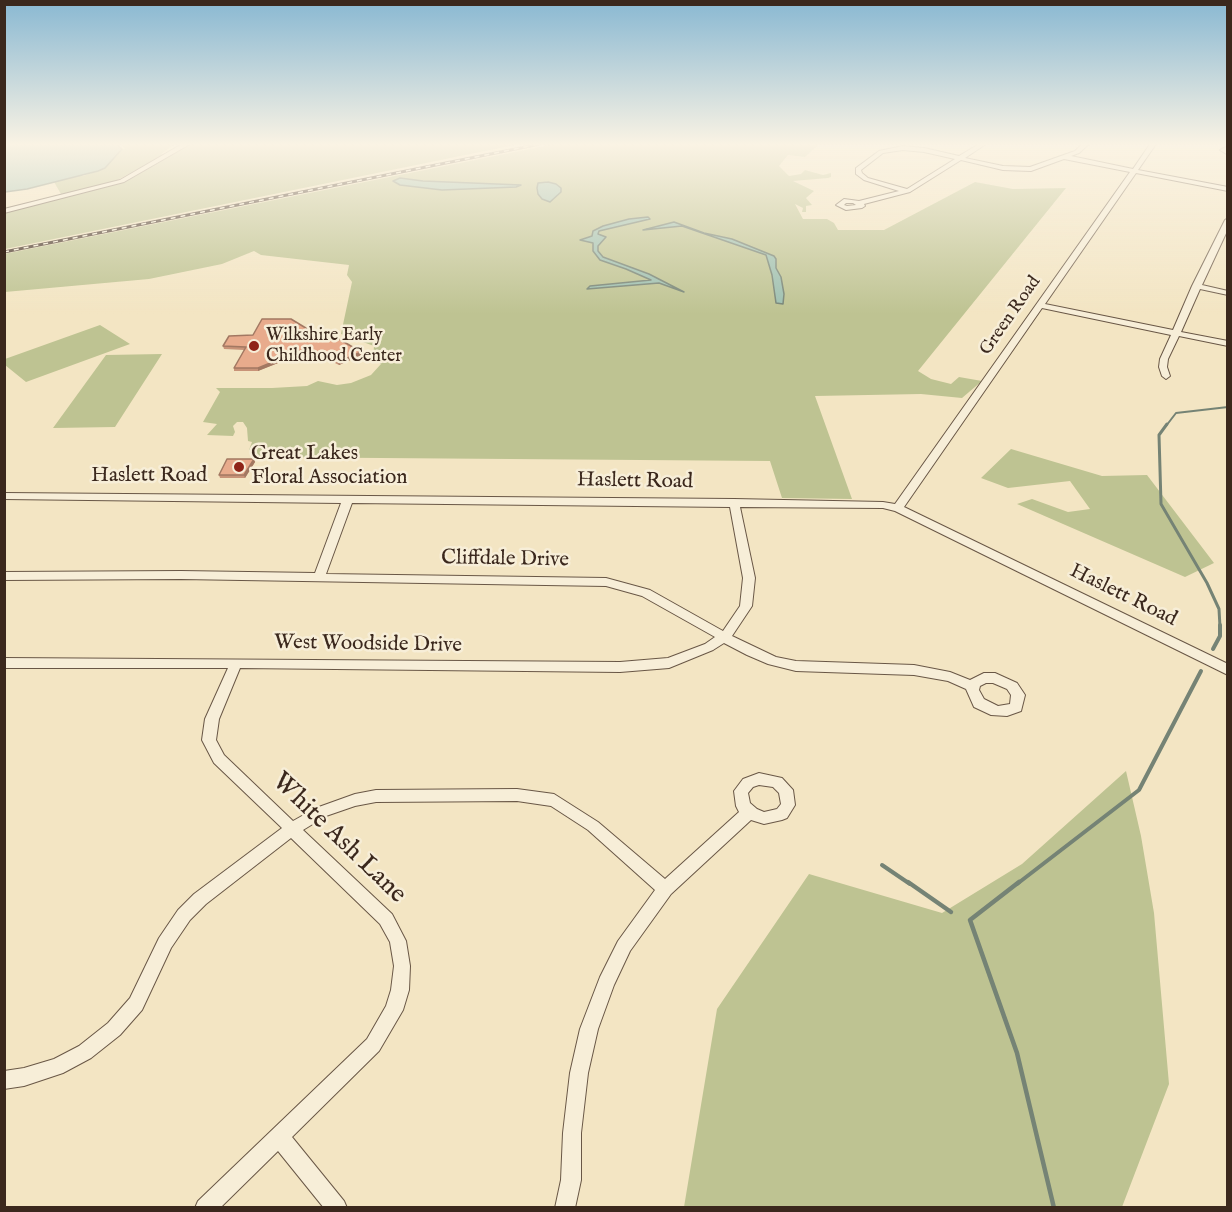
<!DOCTYPE html>
<html>
<head>
<meta charset="utf-8">
<style>
	body { margin:0 }
	#map { position:relative; width:1232px; height:1212px; overflow:hidden; background:#f3e5c3; font-family:"IM FELL English",serif }
	canvas { display:block }
	.frame { position:absolute; inset:0; border:6px solid #3b281d; pointer-events:none }
</style>
</head>
<body>
<div id="map">
<canvas width="1232" height="1212"></canvas>
<div class="frame"></div>
</div>
<script>
const c = document.querySelector('canvas').getContext('2d');
c.lineJoin = 'round';
function fillPath(path, color) {
  c.fillStyle = color;
  c.fill(path, 'evenodd');
}
function shape(rows) {
  const path = new Path2D();
  for (const r of rows) {
    path.moveTo(r[0], r[1]);
    for (let i = 2; i < r.length; i += 2) path.lineTo(r[i], r[i + 1]);
  }
  return path;
}
function strokePath(path, color, width, dash) {
  c.strokeStyle = color;
  c.lineWidth = width;
  c.lineCap = dash ? 'butt' : 'round';
  c.setLineDash(dash || []);
  c.stroke(path);
}
function write(font, color, halo, rows, align = 'center') {
  c.font = font + ' "IM FELL English",serif';
  c.lineWidth = 5;
  c.setLineDash([]);
  c.textBaseline = 'middle';
  c.strokeStyle = halo;
  c.fillStyle = color;
  for (const [text, x, y, turn = 0] of rows) {
    c.save();
    c.translate(x, y);
    c.rotate((+turn || 0) * Math.PI / 180);
    c.textAlign = isNaN(turn) ? turn : align;
    if (halo) c.strokeText(text, 0, 0);
    c.fillText(text, 0, 0);
    c.restore();
  }
}
const green = shape([
	[121,144,175,144,161,154,164,155,110,184,61,194,54,182,80,174,83,176,105,168,122,149,125,149],
	[191,144,519,144,5,249,5,213,125,182],
	[555,144,819,144,805,157,788,155,779,166,789,176,801,174,805,170,823,175,831,173,831,177,828,178,793,181,814,191,806,198,812,205,806,206,806,212,802,212,803,208,795,204,803,219,827,219,834,223,838,230,884,230,975,182,1013,189,1066,188,918,371,931,379,951,384,959,377,982,381,962,398,921,394,815,396,852,499,782,498,770,461,251,457,254,451,249,450,252,442,248,441,247,428,243,422,237,422,233,426,235,432,233,436,207,435,217,424,203,422,220,392,216,388,272,388,307,386,318,381,337,385,351,383,371,375,381,364,373,359,374,346,341,334,352,282,347,275,349,265,261,255,254,251,222,264,149,279,5,292,4,254],
	[100,325,130,344,26,382,5,365,5,359],
	[162,354,115,427,53,428,106,355],
	[1011,449,1102,476,1147,475,1214,563,1185,577,1017,504,1032,499,1068,512,1090,509,1070,481,1008,488,981,478],
	[1126,771,1141,836,1154,913,1169,1084,1122,1207,684,1207,717,1009,809,874,942,913,1022,864]
]);
const water = shape([
	[5,144,116,144,122,149,105,168,98,171,27,189,5,192,5,144],
	[400,178,423,181,521,185,516,187,442,190,400,185,393,181,400,178],
	[548,182,556,184,561,188,561,192,550,202,542,199,538,194,537,188,538,183,548,182],
	[648,217,650,219,599,231,598,234,606,237,598,246,598,251,603,257,649,274,684,292,659,283,587,289,590,286,651,280,626,269,600,260,593,251,593,243,580,240,592,236,593,231,603,226,629,219,648,217],
	[674,222,704,233,732,239,774,256,776,259,776,268,781,277,784,294,783,304,776,303,772,275,766,255,682,226,643,230,674,222]
]);
const streamFar3 = shape([
	[1166,426,1176,413,1228,407]
]);
const streamFar2 = shape([
	[1167,424,1159,435,1161,504,1207,583,1219,609,1220,627]
]);
const streamFar1 = shape([
	[1213,649,1220,636,1220,625],
	[882,865,910,884],
	[1017,884,1139,790,1201,671]
]);
const stream = shape([
	[908,882,951,912],
	[1019,882,970,920,1017,1053,1054,1208]
]);
const minor = shape([
	[182,144,190,144,124,182,4,213,4,209,120,180,182,144],
	[979,144,986,144,965,158,1003,166,1030,167,1075,151,1082,144,1089,144,1079,153,1071,156,1133,169,1150,144,1156,144,1138,170,1228,187,1228,191,1136,173,1045,304,1173,330,1192,286,1225,220,1228,218,1228,229,1202,285,1228,291,1228,295,1200,289,1181,332,1228,341,1228,346,1179,336,1168,359,1167,367,1170,376,1166,379,1162,376,1159,367,1160,359,1171,335,1042,308,904,507,1228,664,1228,675,895,511,883,508,740,507,755,578,752,606,732,636,776,657,796,661,914,665,950,672,970,680,984,673,995,673,1017,683,1025,695,1021,711,1007,716,991,715,974,707,966,689,948,681,914,675,796,671,768,664,747,655,724,643,713,650,669,668,620,672,240,668,219,719,216,740,224,755,293,821,316,808,355,794,376,790,517,789,554,794,598,822,665,879,739,812,736,806,734,791,743,779,759,773,782,778,793,790,795,805,787,818,782,820,764,824,751,820,671,894,630,951,614,985,598,1029,588,1073,581,1133,581,1180,575,1208,555,1208,561,1180,563,1133,570,1073,580,1029,600,977,618,941,655,890,588,830,551,806,517,801,376,802,355,806,326,816,303,830,392,914,406,941,410,966,409,990,403,1010,379,1051,292,1137,344,1201,347,1208,324,1208,278,1151,220,1208,195,1208,198,1201,367,1039,386,1006,391,990,394,966,390,942,380,924,291,838,206,904,190,920,171,948,142,1010,120,1035,91,1058,63,1073,24,1086,4,1089,4,1071,24,1068,54,1059,79,1046,108,1023,130,998,159,938,178,910,194,894,282,828,214,763,202,740,205,719,228,668,4,668,4,658,620,662,668,658,705,644,715,637,642,596,606,586,181,579,4,580,4,572,181,571,315,573,341,503,4,499,4,493,734,499,883,502,895,504,1130,172,1064,159,1031,171,1003,170,961,160,910,192,864,204,865,206,862,208,846,210,836,205,844,199,859,201,899,191,864,180,856,174,856,168,879,151,903,146,924,148,959,156,979,144],
	[903,150,924,152,955,159,907,189,868,178,862,173,861,170,883,153,903,150],
	[846,203,853,203,856,205,847,206,844,205,846,203],
	[352,503,730,507,743,578,740,606,723,631,650,590,606,578,326,574,352,503],
	[986,683,993,683,1007,689,1011,695,1010,704,998,706,984,699,979,690,980,686,986,683],
	[759,785,773,787,779,793,781,804,777,809,764,812,757,809,750,803,748,793,753,787,759,785],
	[1228,146,1228,155,1220,150,1228,146]
]);
const rail = shape([
	[4,252,540,144]
]);
const wall = shape([
	[314,333,361,352,362,355,339,365,333,362,325,362,308,351,258,371,234,371,234,368,244,350,224,349,223,346],
	[254,459,255,462,245,478,220,478,219,475]
]);
const shadedWall = shape([
	[307,348,308,351,258,371,258,368],
	[361,352,362,355,339,365,338,362],
	[254,459,255,462,245,478,244,475]
]);
const building = shape([
	[262,319,291,319,314,333,334,336,361,352,338,362,332,358,324,359,307,348,258,368,234,368,246,347,223,346,229,336,253,335,262,319],
	[227,459,254,459,244,475,219,475,227,459]
]);
const markers = [
	[254,346,6,"#8f2418"],
	[239,467,6,"#8f2418"]
];
const farStreetnames = [
	["Green Road",1011,316,-55]
];
const farPoinames = [
	["Wilkshire Early",266,336],
	["Childhood Center",266,357]
];
const poiNames = [
	["Great Lakes",251,455],
	["Floral Association",251,479]
];
const streetNames = [
	["Haslett Road",149,477],
	["Haslett Road",635,482,1],
	["Cliffdale Drive",505,560,1],
	["Haslett Road",1123,596,26],
	["West Woodside Drive",368,645,1]
];
const nearStreetnames = [
	["White Ash Lane",338,839,44]
];
fillPath(green, '#bec392');
fillPath(water, '#9cbfb0');
strokePath(water, '#758375', 1.5);
strokePath(streamFar3, '#758375', 2);
strokePath(streamFar2, '#758375', 3);
strokePath(streamFar1, '#758375', 4);
strokePath(stream, '#758375', 4.5);
strokePath(minor, '#695746', 2);
fillPath(minor, '#f7eed8');
strokePath(rail, '#3b281d', 3);
strokePath(rail, '#f7eed8', 1.5, [5]);
fillPath(wall, '#c89378');
fillPath(shadedWall, '#a27862');
fillPath(building, '#e8ab8c');
strokePath(building, '#a27862', 1.5);
const sky = c.createLinearGradient(0, 0, 0, 314);
sky.addColorStop(0, '#89b8d2');
sky.addColorStop(0.46, '#faf3e4');
sky.addColorStop(1, '#faf3e400');
c.fillStyle = sky;
c.fillRect(0, 0, 1232, 314);
for (const [x, y, r, color] of markers) {
  const dot = new Path2D();
  dot.arc(x, y, r, 0, 2 * Math.PI);
  c.fillStyle = color;
  c.fill(dot);
  strokePath(dot, '#f7eed8', 2);
}
write('18px', '#3b281d', '#f7eed8', farStreetnames);
write('18px', '#3b281d', '#f7eed8', farPoinames, 'left');
write('21px', '#3b281d', '#f7eed8', poiNames, 'left');
write('21px', '#3b281d', '#f7eed8', streetNames);
write('26px', '#3b281d', '#f7eed8', nearStreetnames);
</script>
</body>
</html>
